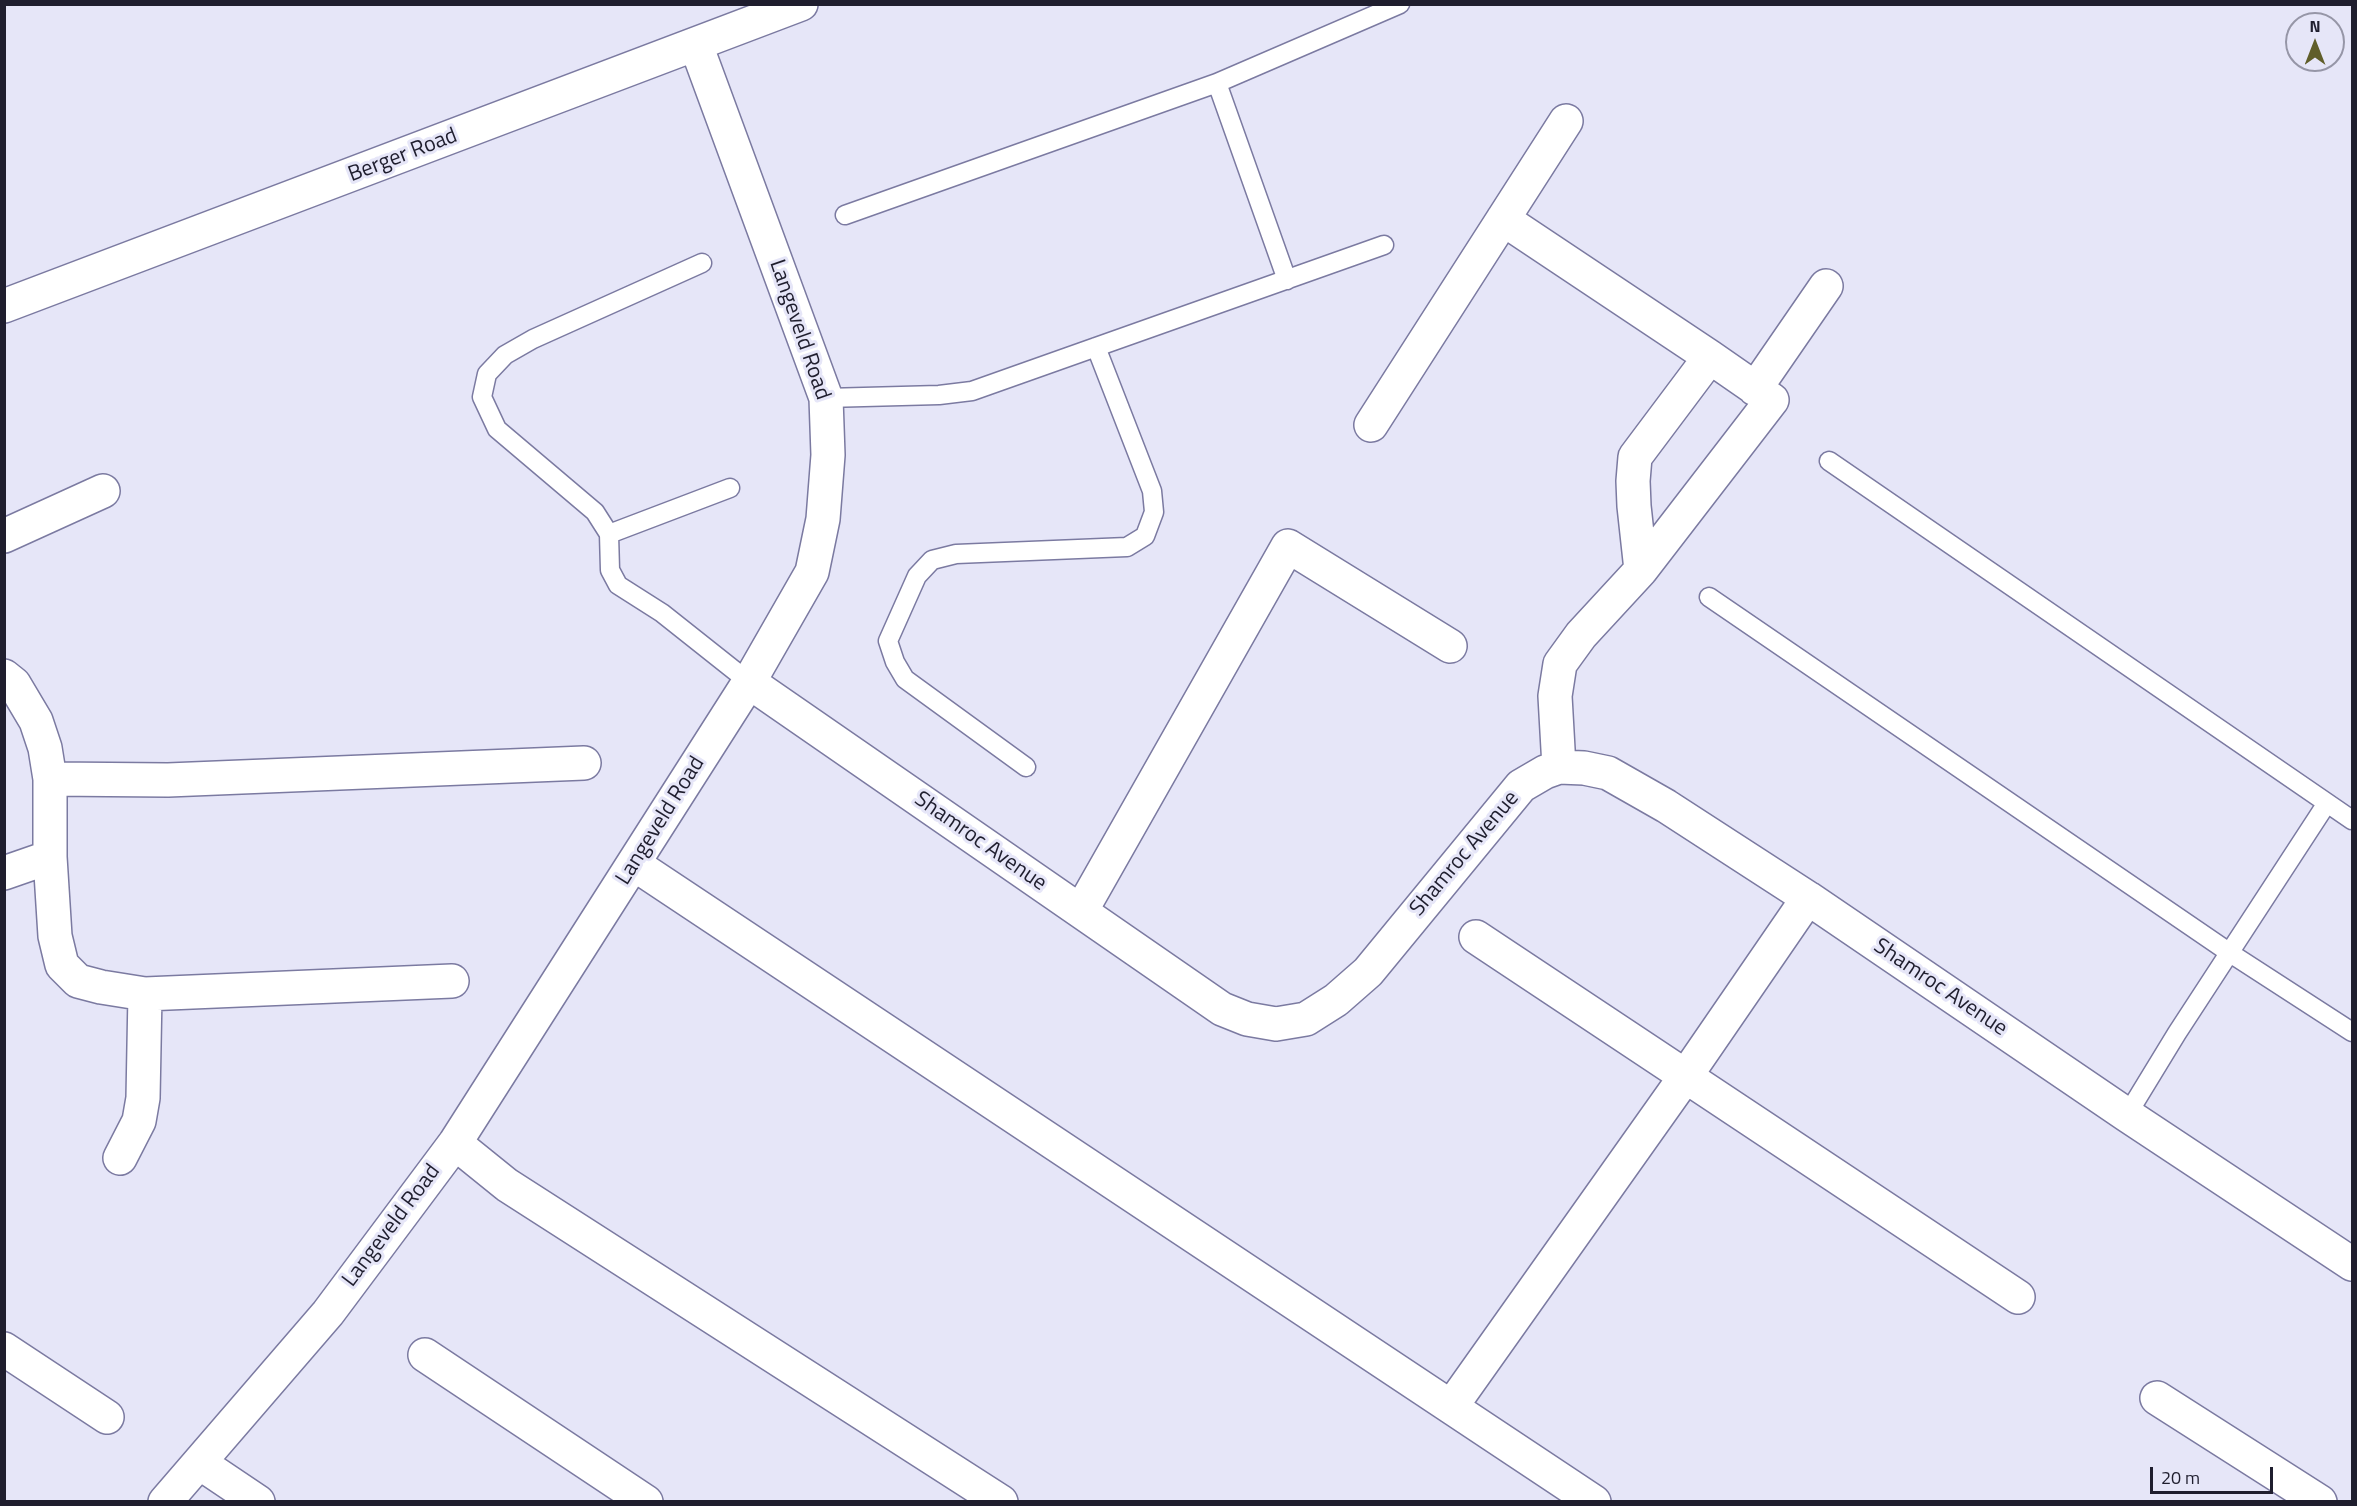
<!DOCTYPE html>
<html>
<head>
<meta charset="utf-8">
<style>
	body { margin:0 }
	#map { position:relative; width:2357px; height:1506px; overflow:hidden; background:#e6e6f8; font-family:"Titillium Web",sans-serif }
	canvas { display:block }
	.frame { position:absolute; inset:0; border:6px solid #1f1e2e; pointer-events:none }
	.north { position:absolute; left:2285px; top:12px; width:60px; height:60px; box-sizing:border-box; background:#e6e6f8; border:2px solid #9696a7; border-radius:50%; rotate:0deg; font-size:16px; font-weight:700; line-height:24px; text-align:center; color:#1f1e2e }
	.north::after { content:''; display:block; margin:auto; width:21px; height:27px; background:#605e2a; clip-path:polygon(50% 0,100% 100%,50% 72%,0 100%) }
	.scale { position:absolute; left:2150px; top:1467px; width:123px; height:27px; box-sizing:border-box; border:3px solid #1f1e2e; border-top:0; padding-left:8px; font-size:18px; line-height:21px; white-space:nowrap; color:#1f1e2e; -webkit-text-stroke:4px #e6e6f8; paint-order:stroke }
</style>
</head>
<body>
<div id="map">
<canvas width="2357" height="1506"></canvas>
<div class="frame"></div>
<div class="north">N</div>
<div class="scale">20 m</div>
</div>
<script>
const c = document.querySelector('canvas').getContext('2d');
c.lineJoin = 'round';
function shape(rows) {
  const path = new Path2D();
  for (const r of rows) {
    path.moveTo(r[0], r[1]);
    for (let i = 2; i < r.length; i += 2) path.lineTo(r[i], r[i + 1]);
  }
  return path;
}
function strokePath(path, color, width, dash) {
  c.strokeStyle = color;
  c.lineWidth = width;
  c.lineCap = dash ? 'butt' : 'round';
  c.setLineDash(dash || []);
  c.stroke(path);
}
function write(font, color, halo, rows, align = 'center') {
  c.font = font + ' "Titillium Web",sans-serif';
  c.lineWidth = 6;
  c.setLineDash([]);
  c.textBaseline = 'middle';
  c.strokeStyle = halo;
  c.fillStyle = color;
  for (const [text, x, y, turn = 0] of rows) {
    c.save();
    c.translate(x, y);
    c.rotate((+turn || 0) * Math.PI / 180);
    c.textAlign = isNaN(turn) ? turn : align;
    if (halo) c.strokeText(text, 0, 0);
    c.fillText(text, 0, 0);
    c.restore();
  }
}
const service = shape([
	[1217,83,1400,4],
	[845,215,1217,83,1287,280],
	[702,263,533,339,505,355,487,374,482,397,497,429,595,512,609,534,610,570,618,585,662,613,749,682],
	[826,398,939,395,972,391,1384,245],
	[1829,461,2352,820],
	[609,534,730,488],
	[1709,597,2230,953,2352,1032],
	[1026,767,905,679,895,662,888,641,917,576,932,560,956,554,1127,547,1145,536,1154,512,1152,491,1096,347],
	[2127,1115,2177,1033,2327,803]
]);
const minor = shape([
	[1503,219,1710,357,1772,400,1641,570,1581,635,1560,664,1555,696,1559,767],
	[4,306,801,4],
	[1755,389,1826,286],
	[1371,425,1566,121],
	[4,536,103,491],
	[1641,570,1634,506,1633,481,1635,457,1710,357],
	[4,676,14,684,36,721,45,748,50,779,50,857,55,936,62,965,78,981,101,987,145,994,452,981],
	[749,682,1222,1009,1247,1019,1276,1024,1306,1019,1336,1000,1368,972,1521,786,1545,772,1559,767,1584,768,1608,773,1666,806,1808,898,2127,1115,2352,1264],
	[50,779,168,780,584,763],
	[634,864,1594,1502],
	[4,873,50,857],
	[1081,911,1288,546,1450,646],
	[1476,937,2018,1297],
	[455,1143,507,1185,1001,1502],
	[120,1158,139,1121,143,1098,145,994],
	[4,1349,107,1417],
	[425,1355,646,1502],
	[2157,1398,2320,1502],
	[1451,1407,1685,1077,1808,898],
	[200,1463,258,1502],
	[165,1502,328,1313,455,1143,749,682,812,572,823,519,828,455,826,398,696,45]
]);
const streetNames = [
	["Berger Road",403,156,-21],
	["Langeveld Road",799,330,71],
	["Langeveld Road",661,821,-58],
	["Shamroc Avenue",980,842,35],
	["Shamroc Avenue",1465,854,-50],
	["Shamroc Avenue",1940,988,34],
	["Langeveld Road",392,1226,-53]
];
strokePath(service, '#7b7aa1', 21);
strokePath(minor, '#7b7aa1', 36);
strokePath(service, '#fff', 18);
strokePath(minor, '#fff', 33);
write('22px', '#1f1e2e', '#e6e6f8', streetNames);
</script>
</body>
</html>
